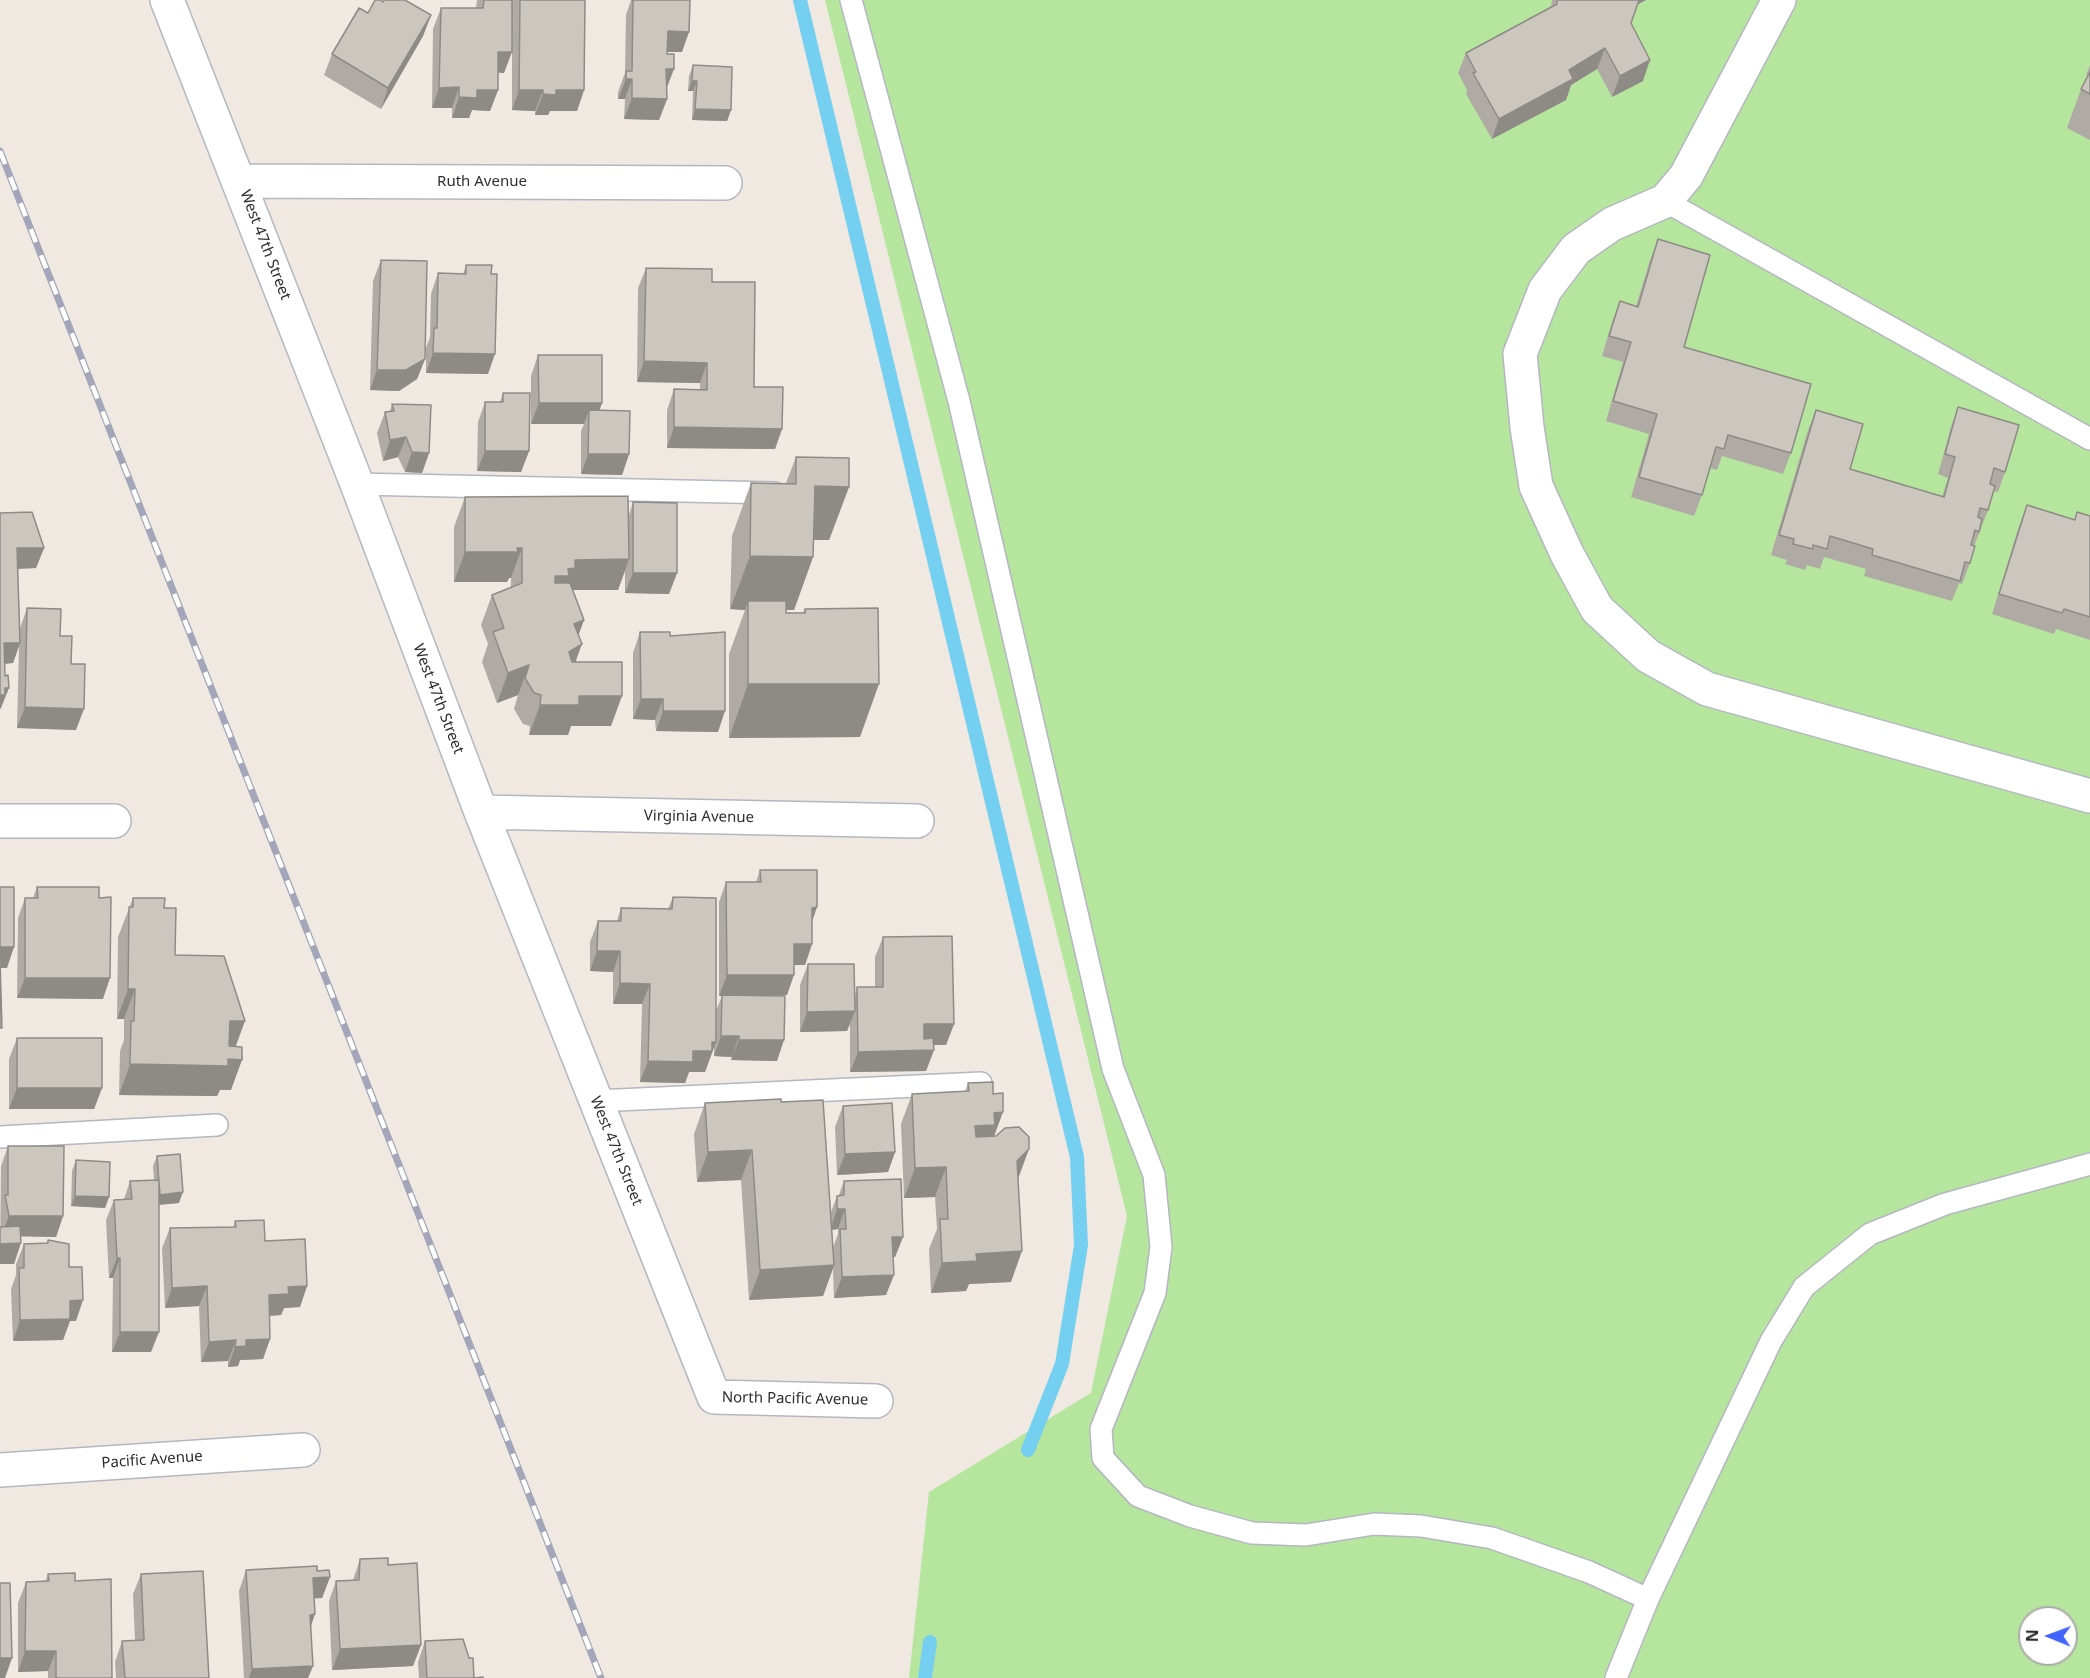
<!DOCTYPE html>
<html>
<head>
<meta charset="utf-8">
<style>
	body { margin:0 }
	#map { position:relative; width:2090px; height:1678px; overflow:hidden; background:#efe9e1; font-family:"Noto Sans",sans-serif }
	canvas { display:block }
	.north { position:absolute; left:2018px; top:1606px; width:60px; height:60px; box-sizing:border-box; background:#fff; border:2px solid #ababab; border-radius:50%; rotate:271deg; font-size:16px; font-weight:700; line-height:24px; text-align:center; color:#2e2e2e }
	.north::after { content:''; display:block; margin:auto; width:21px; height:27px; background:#4264fb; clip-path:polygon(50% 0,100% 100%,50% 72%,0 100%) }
</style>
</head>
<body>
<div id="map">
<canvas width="2090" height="1678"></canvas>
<div class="north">N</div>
</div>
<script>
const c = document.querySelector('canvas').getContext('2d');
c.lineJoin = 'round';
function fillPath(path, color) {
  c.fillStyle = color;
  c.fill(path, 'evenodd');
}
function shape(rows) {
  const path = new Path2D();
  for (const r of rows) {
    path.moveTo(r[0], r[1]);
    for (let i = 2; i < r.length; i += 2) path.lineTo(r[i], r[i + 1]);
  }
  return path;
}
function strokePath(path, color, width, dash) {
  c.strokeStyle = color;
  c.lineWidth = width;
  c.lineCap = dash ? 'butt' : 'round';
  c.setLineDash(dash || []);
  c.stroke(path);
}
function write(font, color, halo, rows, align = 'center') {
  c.font = font + ' "Noto Sans",sans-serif';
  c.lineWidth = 6;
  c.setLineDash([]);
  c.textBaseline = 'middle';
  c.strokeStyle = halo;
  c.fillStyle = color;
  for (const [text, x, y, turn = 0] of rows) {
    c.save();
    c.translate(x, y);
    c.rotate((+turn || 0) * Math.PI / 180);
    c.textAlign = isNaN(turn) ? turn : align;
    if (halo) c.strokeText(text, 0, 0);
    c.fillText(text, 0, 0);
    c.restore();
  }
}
const green = shape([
	[825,0,2090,0,2090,1678,909,1678,929,1492,1091,1393,1127,1216],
	[2030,1618,2066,1618,2066,1654,2030,1654]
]);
const stream = shape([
	[800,0,1077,1157,1081,1245,1062,1364,1028,1450],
	[925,1678,930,1642]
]);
const service = shape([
	[851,0,959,401,1113,1069,1154,1175,1161,1247,1155,1293,1101,1429,1103,1458,1138,1496,1190,1516,1252,1533,1306,1535,1374,1524,1421,1526,1492,1538,1589,1572,1648,1599],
	[1665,201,2090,439],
	[357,484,775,493],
	[596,1101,981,1083],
	[0,1137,217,1125],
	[1616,1678,1648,1599,1771,1341,1804,1287,1870,1234,1945,1204,2090,1164]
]);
const minor = shape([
	[167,0,357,484,481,812,714,1397,876,1401],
	[1779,0,1686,176,1665,201,1612,224,1576,249,1545,290,1520,354,1527,427,1536,486,1567,554,1597,609,1648,656,1707,689,2090,796],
	[240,181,725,183],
	[481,812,917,821],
	[0,821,114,821],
	[0,1470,303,1450]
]);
const rail = shape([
	[0,151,601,1678]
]);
const wall = shape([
	[477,0,512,0,504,73,498,72,498,90,490,111,472,110,469,118,452,118,452,108,432,108,433,29,441,8,476,8],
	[512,0,585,0,584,90,577,111,550,111,548,115,535,115,535,111,512,110],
	[631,0,690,0,682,52,667,52,667,99,659,120,624,119,625,99,618,99,618,92,625,73,626,15],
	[1552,0,1646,0,1637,5,1631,23,1643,81,1612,97,1597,69,1571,85,1566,100,1492,139,1466,94,1467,90,1458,73,1466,53,1551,7],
	[383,2,431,15,423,36,381,109,324,75,332,54,368,13],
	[693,65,731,110,727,121,692,120,693,91,688,91,689,76],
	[2090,65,2090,140,2067,128,2081,89,2088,76,2086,75],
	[1658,239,1684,347,1791,453,1783,474,1722,456,1717,470,1710,468,1702,495,1694,516,1631,497,1649,434,1606,421,1623,362,1602,356,1612,322,1620,301,1636,306,1650,260],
	[381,260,425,359,417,379,399,391,370,390,373,281],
	[466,265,488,374,426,373,426,348,430,337,431,294,438,273,463,274],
	[646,268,712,282,754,387,782,429,775,449,667,448,667,410,674,389,700,390,700,383,637,382,638,288],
	[538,355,600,411,629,454,622,475,581,474,581,431,584,424,531,424,531,376],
	[503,393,529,451,521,472,477,471,478,422,485,402,500,402],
	[392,404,429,453,422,473,405,472,398,457,383,461,377,433,385,412,390,411],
	[1958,407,2005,472,1998,492,1993,491,1988,510,1974,546,1970,563,1962,584,1959,583,1952,601,1864,576,1866,569,1824,557,1820,569,1807,565,1805,570,1785,564,1787,560,1771,555,1808,430,1816,410,1850,469,1942,497,1948,478,1938,474,1951,427],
	[796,457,849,487,829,540,814,540,813,557,794,610,786,610,786,613,803,613,805,609,860,737,729,738,729,654,745,610,730,609,732,536,751,483,786,483],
	[465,497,629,515,633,502,677,573,669,594,625,593,625,571,618,590,572,590,584,620,578,635,576,662,611,726,571,726,568,735,529,735,530,726,523,724,514,709,518,695,497,703,482,662,488,644,481,625,492,595,511,588,511,578,509,578,507,582,454,582,454,527],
	[2027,505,2074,520,2077,512,2090,516,2090,640,2056,629,2054,634,1992,614,2019,526],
	[0,513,44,548,36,568,18,569,20,628,27,608,60,636,71,664,76,730,17,728,19,646,13,663,4,664,1,708,0,709],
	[640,632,670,636,718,732,656,731,655,720,633,719,633,653],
	[760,870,812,921,812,944,805,965,794,965,787,995,755,996,777,1061,731,1060,732,1057,714,1056,714,1047,705,1072,689,1072,685,1083,640,1082,642,1004,613,1004,613,972,590,971,590,942,598,921,617,921,621,908,668,909,673,897,716,1011,722,996,719,996,719,902,726,882,756,882],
	[37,887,99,898,103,999,17,998,18,918,25,898,33,898],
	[133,898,164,908,175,955,236,1047,231,1090,220,1090,217,1096,119,1095,120,1051,124,1040,124,1019,117,1019,118,937],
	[883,937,954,1024,946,1045,934,1045,934,1050,926,1071,850,1072,850,1024,847,1031,800,1032,800,985,808,964,855,995,857,987,875,987,875,957],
	[17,1038,102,1088,94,1109,9,1109,9,1059],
	[968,1083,995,1136,1018,1179,1011,1282,969,1284,966,1291,931,1293,929,1249,937,1229,935,1197,904,1198,901,1124,912,1094,965,1092],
	[781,1102,831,1212,837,1196,839,1195,844,1181,903,1237,895,1257,893,1257,886,1295,834,1298,833,1269,823,1296,749,1300,741,1180,697,1182,694,1134,705,1103],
	[838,1229,838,1234,833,1247,832,1230],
	[843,1106,895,1152,888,1172,837,1175,835,1127],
	[8,1146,63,1216,56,1237,21,1236,14,1264,0,1264,1,1166],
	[157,1156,179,1203,159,1205,151,1352,112,1352,113,1278,109,1278,106,1220,114,1200,124,1199,130,1181,154,1180,153,1166],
	[76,1160,109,1197,105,1208,71,1206,72,1171],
	[235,1221,265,1241,307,1286,300,1307,284,1308,281,1315,270,1316,270,1339,263,1359,240,1360,238,1366,228,1367,228,1361,201,1362,199,1306,165,1308,162,1248,170,1228,233,1227],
	[48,1240,69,1267,76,1321,70,1321,63,1340,13,1341,11,1289,16,1275,16,1264,24,1244,47,1243],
	[360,1559,388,1565,421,1645,413,1666,332,1670,329,1601,336,1581,353,1580],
	[246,1570,317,1571,330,1577,322,1598,314,1598,310,1627,313,1666,308,1678,244,1678,239,1591],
	[48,1574,75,1581,112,1678,48,1678,48,1671,18,1672,18,1603,26,1582,45,1582],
	[141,1574,209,1678,116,1678,115,1662,122,1641,135,1640,133,1594],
	[425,1641,474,1678,483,1678,419,1678,418,1662]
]);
const shadedWall = shape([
	[1638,0,1646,0,1636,5],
	[431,15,423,36,381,109,388,88],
	[668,31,689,32,682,52,660,52],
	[1605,48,1597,69,1571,85,1566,100,1492,139,1499,119,1569,70],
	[498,52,512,52,504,73,490,72],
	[1650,60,1643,81,1612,97,1620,76],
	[666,69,674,69,666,90],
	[626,79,632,79,625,99,618,99],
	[692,81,697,81,693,91,688,91],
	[459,87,452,108,432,108,439,88],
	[477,90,498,90,490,111,472,110,469,118,452,118,459,97],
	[519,90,543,90,535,111,512,110],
	[556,90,584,90,577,111,550,111,548,115,535,115,543,94],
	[632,98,667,99,659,120,624,119],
	[695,109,731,110,727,121,692,120],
	[433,353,495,354,488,374,426,373],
	[425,359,417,379,399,391,370,390,377,370],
	[644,361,707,363,700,383,637,382],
	[539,403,602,403,595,424,589,410,584,424,531,424],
	[674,427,782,429,775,449,667,448],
	[406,437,398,457,383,461,390,440],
	[485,451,529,451,521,472,477,471],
	[412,452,429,453,422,473,405,472],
	[588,454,629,454,622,475,581,474],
	[815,486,849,487,829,540,795,540],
	[17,548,44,548,36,568,10,569],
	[517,548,522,548,511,578,509,578,507,582,454,582,465,552],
	[750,556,813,557,794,610,748,610,748,601,745,610,730,609],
	[629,559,618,590,567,590,544,606,555,576,568,569,575,560],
	[633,573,677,573,669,594,625,593],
	[584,620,573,650,582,644,571,674,569,652,574,624],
	[4,643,20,643,13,663,0,664],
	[529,665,518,695,497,703,508,673],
	[748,684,879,684,860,737,729,738],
	[5,688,9,688,1,708,0,709,0,695],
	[579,696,622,696,611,726,571,726,568,735,529,735,540,705],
	[641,699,663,699,655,720,633,719],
	[25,707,84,709,76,730,17,728],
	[663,711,725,711,718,732,656,731],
	[817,907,810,928,812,908],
	[794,944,812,944,805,965,786,965],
	[0,947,14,947,7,968,0,968],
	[597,951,620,951,613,972,590,971],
	[727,975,794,975,787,995,719,996],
	[25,978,110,978,103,999,17,998],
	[620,983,650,984,642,1004,613,1004],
	[128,989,135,989,124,1019,117,1019],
	[855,1011,847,1031,800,1032,807,1012],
	[230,1021,245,1021,234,1051,219,1051],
	[924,1024,954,1024,946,1045,916,1045],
	[721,1036,739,1036,732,1057,714,1056],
	[739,1040,784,1040,777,1061,731,1060],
	[712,1042,716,1042,705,1072,689,1072,685,1083,640,1082,648,1061,693,1051],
	[934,1050,926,1071,850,1072,858,1052],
	[228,1059,242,1060,231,1090,220,1090,217,1096,119,1095,130,1064],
	[17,1088,102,1088,94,1109,9,1109],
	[1003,1112,992,1142,964,1156,975,1126,994,1113],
	[1029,1149,1018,1179,1017,1161],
	[752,1150,741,1180,697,1182,708,1152],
	[895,1152,888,1172,837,1175,845,1154],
	[946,1167,935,1197,904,1198,915,1168],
	[183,1192,179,1203,156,1205,160,1195],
	[75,1196,109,1197,105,1208,71,1206],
	[837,1209,845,1209,838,1229,830,1230],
	[9,1216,63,1216,56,1237,1,1236],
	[892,1237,903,1237,895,1257,885,1258],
	[21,1243,14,1264,0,1264,0,1244],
	[1022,1251,1011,1282,969,1284,966,1291,931,1293,942,1263,976,1254],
	[117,1258,120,1258,113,1278,109,1278],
	[834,1265,823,1296,749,1300,760,1270],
	[894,1275,886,1295,834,1298,842,1277],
	[207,1286,199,1306,165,1308,172,1288],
	[307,1286,300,1307,284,1308,281,1315,261,1316,269,1295,288,1287],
	[83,1300,76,1321,70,1321,63,1340,13,1341,20,1320,70,1301],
	[120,1332,159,1332,151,1352,112,1352],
	[270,1339,263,1359,240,1360,238,1366,228,1367,235,1347,246,1340],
	[236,1340,228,1361,201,1362,209,1342],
	[330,1577,322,1598,306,1599,313,1578],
	[315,1614,308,1635,310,1615],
	[421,1645,413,1666,332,1670,340,1649],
	[25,1651,56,1651,48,1671,18,1672],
	[0,1658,12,1658,5,1678,0,1678],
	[313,1666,308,1678,249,1678,252,1669]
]);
const building = shape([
	[375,0,380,0,383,2,384,0,405,0,431,15,388,88,332,54,359,8,368,13,375,0],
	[484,0,512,0,512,52,498,52,498,90,477,90,477,98,459,97,459,87,439,88,441,8,483,8,484,0],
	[520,0,585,0,584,90,556,90,556,95,543,94,543,90,519,90,520,0],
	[633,0,690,0,689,32,668,31,667,54,674,54,674,69,666,69,667,99,632,98,632,79,626,79,626,71,632,71,633,0],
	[1557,0,1639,0,1631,23,1650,60,1620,76,1605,48,1569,70,1573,79,1499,119,1473,73,1476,72,1466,53,1557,4,1557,0],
	[693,65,732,67,731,110,695,109,697,81,692,81,693,65],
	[2090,72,2090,94,2081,89,2090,72],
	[1658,239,1710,255,1684,347,1811,384,1791,453,1728,435,1724,449,1716,447,1702,495,1639,477,1657,414,1613,401,1631,342,1609,336,1620,301,1638,307,1658,239],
	[381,260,427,261,425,359,406,370,377,370,381,260],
	[466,265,492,265,491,274,497,274,495,354,433,353,434,328,437,328,438,273,466,274,466,265],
	[646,268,712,269,712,282,755,282,754,387,783,387,782,429,674,427,674,389,707,390,707,363,644,361,646,268],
	[538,355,602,355,602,403,539,403,538,355],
	[503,393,530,393,529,451,485,451,485,402,503,402,503,393],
	[392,404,431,405,429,453,412,452,406,437,390,440,385,412,394,411,392,404],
	[1958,407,2019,425,2005,472,1994,468,1990,484,1995,486,1988,510,1980,508,1978,517,1982,519,1979,532,1975,530,1971,545,1975,546,1970,563,1965,562,1960,581,1872,555,1873,549,1830,536,1827,549,1813,545,1813,549,1793,544,1794,539,1779,535,1816,410,1863,424,1850,469,1944,497,1955,457,1945,454,1958,407],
	[589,410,630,411,629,454,588,454,589,410],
	[796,457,849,458,849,487,815,486,813,557,750,556,751,483,796,484,796,457],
	[628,496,629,559,575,560,575,568,568,569,569,576,555,576,555,583,570,583,584,620,574,624,582,644,569,652,572,662,622,662,622,696,579,696,579,705,540,705,541,695,534,693,525,678,529,665,508,673,493,632,504,628,492,595,522,583,522,548,517,548,518,552,465,552,465,497,628,496],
	[633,502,677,503,677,573,633,573,633,502],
	[2027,505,2075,520,2077,512,2090,516,2090,617,2064,609,2062,613,1999,594,2027,505],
	[32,512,44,548,17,548,20,643,4,643,5,676,8,675,9,688,5,688,5,695,0,695,0,513,32,512],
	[748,601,786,601,786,613,805,613,805,609,878,608,879,684,748,684,748,601],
	[27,608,61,609,60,636,72,636,71,664,85,664,84,709,25,707,27,608],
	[640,632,670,632,670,636,725,632,725,711,663,711,663,699,641,699,640,632],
	[760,870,817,870,817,907,812,908,812,944,794,944,794,975,727,975,726,882,761,882,760,870],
	[0,887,14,887,14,947,0,947,0,887],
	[37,887,99,887,99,898,111,897,110,978,25,978,25,898,38,898,37,887],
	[673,897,716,898,716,1042,712,1042,712,1051,693,1051,693,1062,648,1061,650,984,620,983,620,951,597,951,598,921,621,921,621,908,672,909,673,897],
	[133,898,165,898,164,908,176,908,175,955,224,956,245,1021,230,1021,229,1046,242,1047,242,1060,228,1059,228,1066,130,1064,131,1021,134,1021,135,989,128,989,129,907,133,907,133,898],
	[952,936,954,1024,924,1024,924,1039,933,1038,934,1050,858,1052,857,987,883,987,883,937,952,936],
	[0,958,2,1028,0,1028,0,958],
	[808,964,854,964,855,1011,807,1012,808,964],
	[722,995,785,996,784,1040,739,1040,739,1036,721,1036,722,995],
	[17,1038,102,1038,102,1088,17,1088,17,1038],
	[993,1082,993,1094,1003,1093,1003,1112,994,1113,995,1125,975,1126,976,1137,996,1136,1005,1128,1019,1127,1029,1137,1029,1149,1017,1161,1022,1251,976,1254,977,1261,942,1263,940,1219,948,1219,946,1167,915,1168,912,1094,969,1091,968,1083,993,1082],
	[781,1099,781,1102,823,1100,834,1265,760,1270,752,1150,708,1152,705,1103,781,1099],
	[892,1103,895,1152,845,1154,843,1106,892,1103],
	[8,1146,64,1146,63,1216,9,1216,5,1195,8,1195,8,1146],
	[180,1154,183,1192,160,1195,157,1156,180,1154],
	[76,1160,110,1162,109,1197,75,1196,76,1160],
	[901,1179,903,1237,892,1237,894,1275,842,1277,840,1229,846,1229,845,1209,837,1209,837,1196,844,1195,844,1181,901,1179],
	[159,1180,159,1332,120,1332,120,1258,117,1258,114,1200,132,1199,130,1181,159,1180],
	[264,1220,265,1241,305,1239,307,1286,288,1287,289,1294,269,1295,270,1339,246,1340,246,1346,235,1347,236,1340,209,1342,207,1286,172,1288,170,1228,236,1227,235,1221,264,1220],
	[20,1226,21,1243,0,1244,0,1227,20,1226],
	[48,1240,69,1244,69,1267,82,1267,83,1300,70,1301,70,1319,20,1320,19,1268,24,1268,24,1244,48,1243,48,1240],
	[388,1558,388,1565,417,1563,421,1645,340,1649,336,1581,359,1580,360,1559,388,1558],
	[317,1566,317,1571,329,1570,330,1577,313,1578,315,1614,310,1615,313,1666,252,1669,246,1570,317,1566],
	[203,1571,209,1678,125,1678,122,1641,144,1640,141,1574,203,1571],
	[75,1573,75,1581,111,1579,112,1678,56,1678,56,1651,25,1651,26,1582,49,1581,48,1574,75,1573],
	[0,1583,10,1583,12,1658,0,1658,0,1583],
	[463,1639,469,1658,473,1658,474,1678,483,1677,483,1678,427,1678,425,1641,463,1639]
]);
const streetNames = [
	["Ruth Avenue",482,182],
	["West 47th Street",265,245,69],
	["West 47th Street",438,699,69],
	["Virginia Avenue",699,817,1],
	["West 47th Street",616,1151,68],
	["North Pacific Avenue",795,1399,1],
	["Pacific Avenue",152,1460,-4]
];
fillPath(green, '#b6e59e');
strokePath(stream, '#75cff0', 14);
strokePath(service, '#b4b7c1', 24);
strokePath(minor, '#b4b7c1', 36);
strokePath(service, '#fff', 21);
strokePath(minor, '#fff', 33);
strokePath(rail, '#a3a6b8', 7);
strokePath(rail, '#fff', 4.5, [14]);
fillPath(wall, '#afaba4');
fillPath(shadedWall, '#8e8b86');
fillPath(building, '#cbc7bf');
strokePath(building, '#8e8b86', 1.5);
write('15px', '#2e2e2e', '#fff', streetNames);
</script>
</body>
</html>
